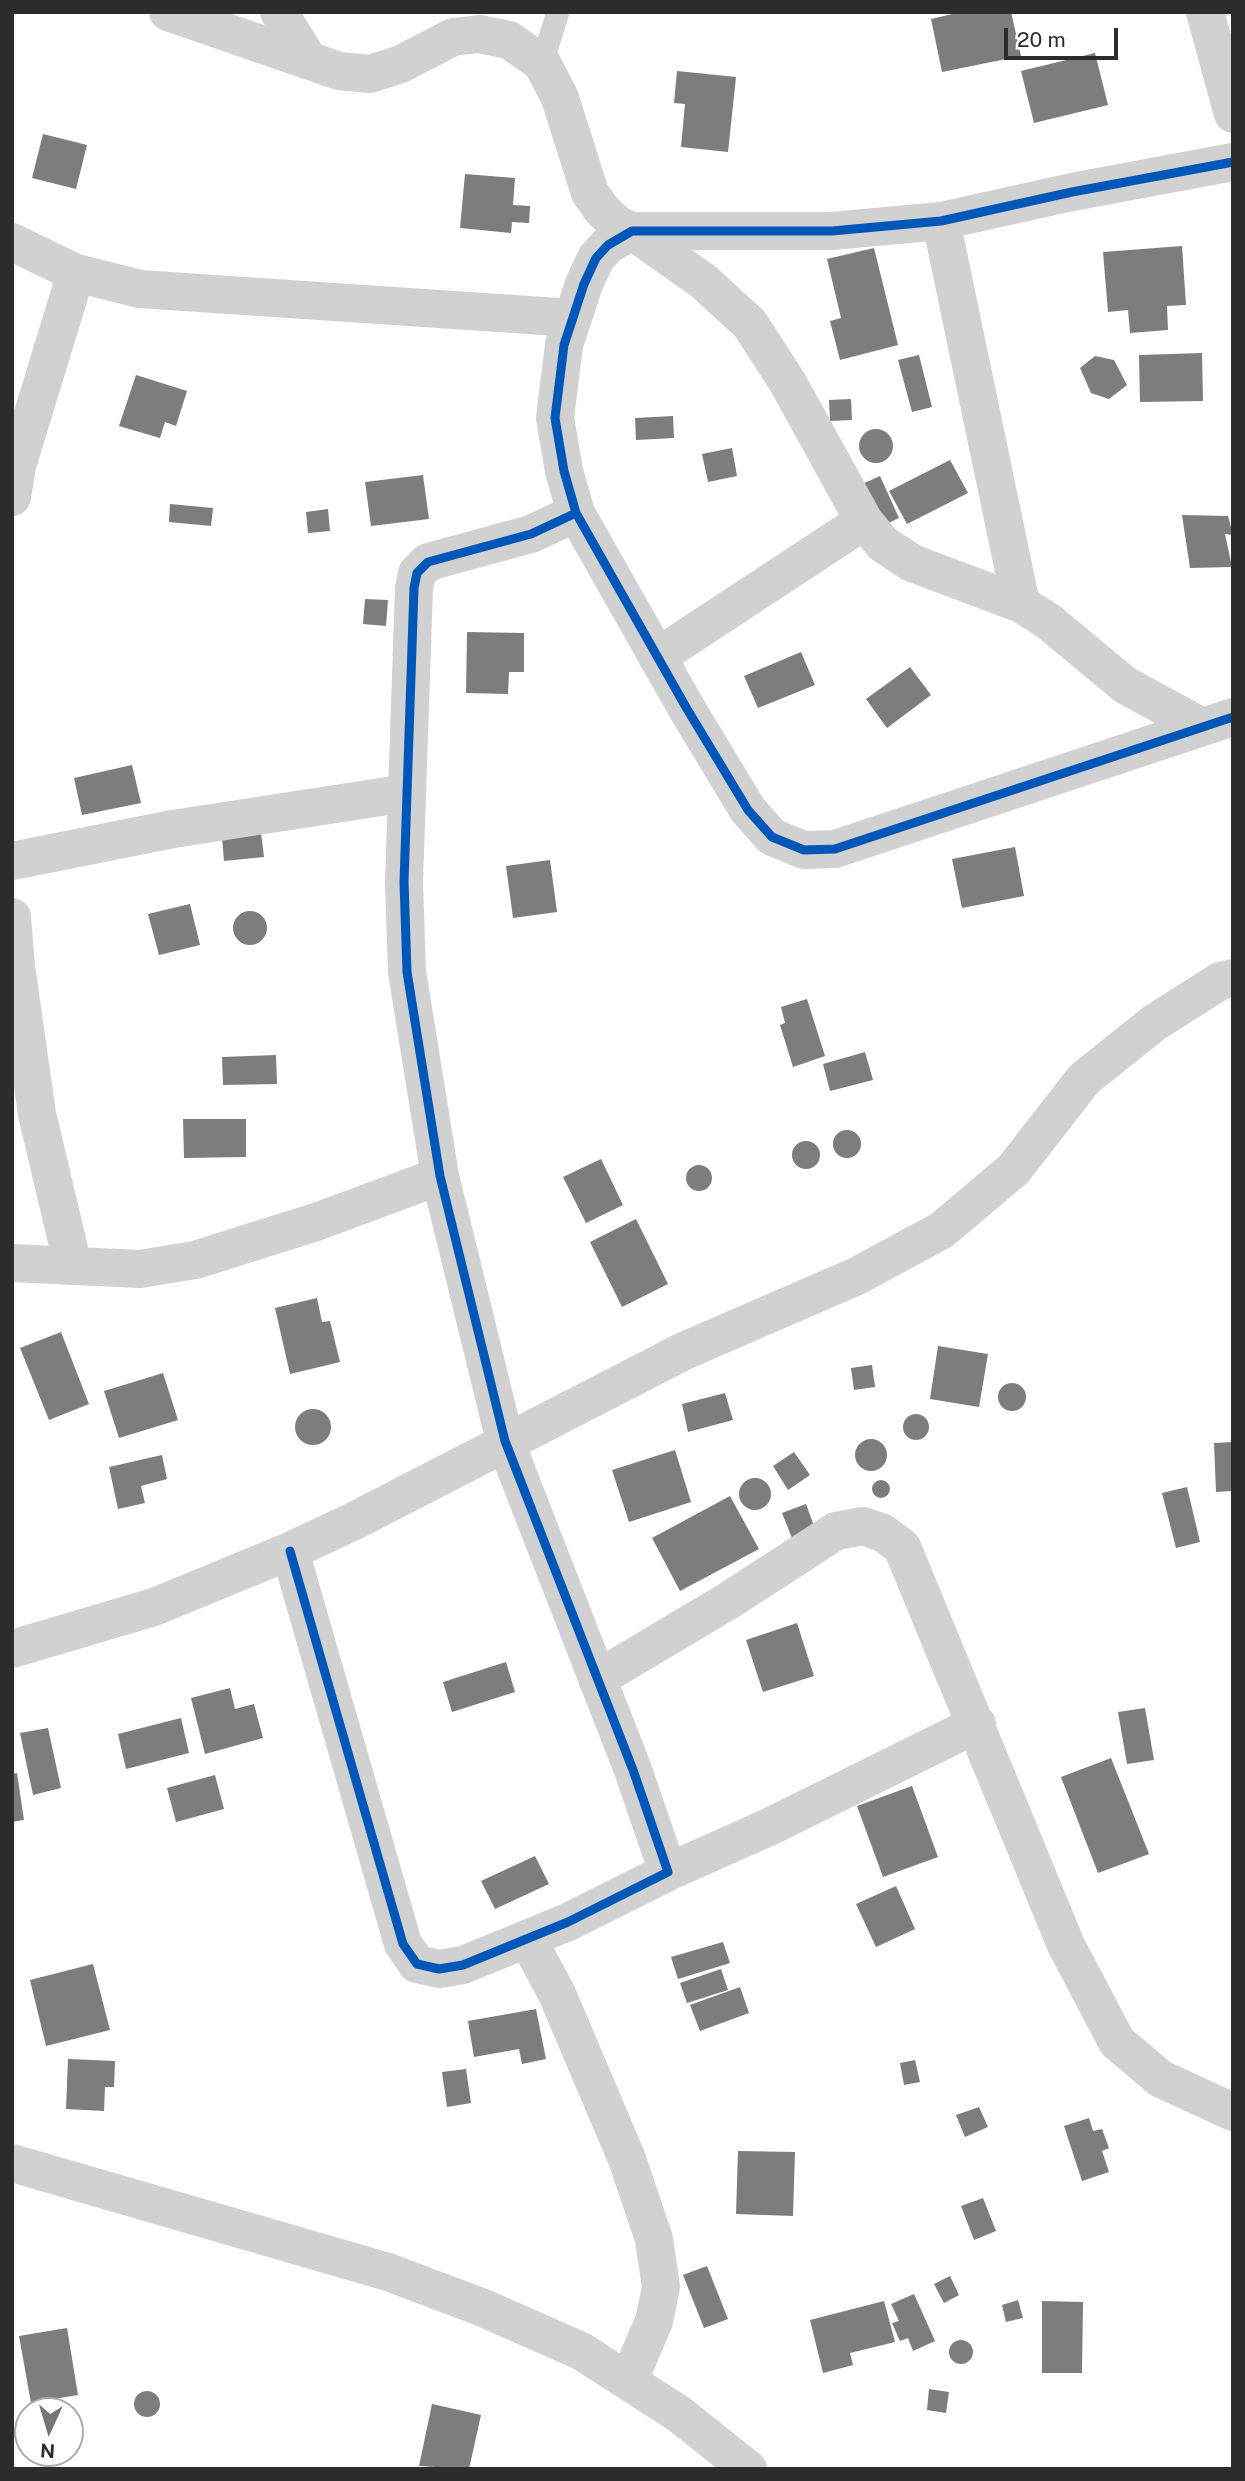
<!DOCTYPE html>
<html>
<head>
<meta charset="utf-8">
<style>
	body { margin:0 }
	#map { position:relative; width:1245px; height:2481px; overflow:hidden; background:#fff; font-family:"Public Sans",sans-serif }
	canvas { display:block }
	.frame { position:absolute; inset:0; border:14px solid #2c2c2c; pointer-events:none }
	.north { position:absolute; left:14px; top:2397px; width:70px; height:70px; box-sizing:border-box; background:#fff; border:2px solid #ababab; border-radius:50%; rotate:184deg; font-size:19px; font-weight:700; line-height:28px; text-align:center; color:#2c2c2c }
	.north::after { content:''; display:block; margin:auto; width:24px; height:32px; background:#767676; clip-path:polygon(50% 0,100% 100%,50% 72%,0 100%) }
	.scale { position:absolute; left:1004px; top:28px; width:114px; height:32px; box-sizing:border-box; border:4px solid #2c2c2c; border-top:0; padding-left:9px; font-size:21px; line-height:24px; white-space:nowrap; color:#2c2c2c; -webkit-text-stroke:5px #fff; paint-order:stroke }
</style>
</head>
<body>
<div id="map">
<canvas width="1245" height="2481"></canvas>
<div class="frame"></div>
<div class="north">N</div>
<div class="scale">20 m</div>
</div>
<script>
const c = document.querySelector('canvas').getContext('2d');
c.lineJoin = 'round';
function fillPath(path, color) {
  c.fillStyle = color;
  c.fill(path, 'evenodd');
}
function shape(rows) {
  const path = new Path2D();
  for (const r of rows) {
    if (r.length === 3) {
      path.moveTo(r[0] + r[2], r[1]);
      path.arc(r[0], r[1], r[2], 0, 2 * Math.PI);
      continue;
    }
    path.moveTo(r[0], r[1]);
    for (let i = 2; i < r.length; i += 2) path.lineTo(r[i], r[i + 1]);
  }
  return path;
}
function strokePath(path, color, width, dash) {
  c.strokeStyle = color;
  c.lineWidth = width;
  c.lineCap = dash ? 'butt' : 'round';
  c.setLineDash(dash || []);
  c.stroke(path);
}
const building = shape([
	[961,12,1011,12,1021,56,942,72,931,19],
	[1095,53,1108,105,1034,123,1021,71],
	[677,71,736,77,728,152,681,147,685,104,674,103],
	[43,134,87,145,76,189,32,178],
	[465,174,515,178,513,205,530,206,529,223,512,222,511,233,460,228],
	[1182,246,1186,305,1167,306,1168,330,1130,333,1128,310,1108,312,1103,252],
	[874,248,898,345,840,360,830,321,841,318,827,259],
	[1202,353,1203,401,1140,402,1139,355],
	[919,355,932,407,912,412,898,360],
	[1095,356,1114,360,1127,385,1109,399,1091,393,1080,368],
	[136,375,187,391,176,426,165,422,160,438,119,426],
	[851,399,852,420,830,421,829,400],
	[673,416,674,438,636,440,635,418],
	[876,446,17],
	[732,448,737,476,708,482,702,454],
	[950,460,968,493,907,524,889,491],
	[423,475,429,519,371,526,365,482],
	[880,476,899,518,878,528,860,485],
	[170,504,213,508,211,526,169,522],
	[328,509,330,531,308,533,306,512],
	[1182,515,1228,516,1233,535,1225,534,1232,567,1190,568],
	[365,599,388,600,386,626,363,624],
	[467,632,524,633,524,672,509,672,508,694,466,693],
	[801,652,815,685,758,708,744,676],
	[910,667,931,695,887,728,866,699],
	[132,765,141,803,82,815,74,778],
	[261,833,264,857,224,861,222,837],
	[1015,847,1024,896,962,908,952,859],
	[550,860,557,912,513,918,506,866],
	[190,904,200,945,159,955,148,914],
	[250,928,17],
	[807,999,825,1056,793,1067,780,1025,785,1023,781,1007],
	[865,1052,873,1080,830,1091,823,1064],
	[276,1055,277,1084,223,1085,222,1057],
	[183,1119,246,1119,246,1157,184,1158],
	[847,1144,14],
	[806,1155,14],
	[601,1159,623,1205,586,1223,563,1177],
	[699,1178,13],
	[636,1219,668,1284,622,1307,590,1242],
	[317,1298,322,1322,330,1321,340,1362,290,1374,275,1308],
	[61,1332,89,1404,49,1420,20,1348],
	[938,1346,988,1354,979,1407,930,1399],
	[872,1365,875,1387,854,1390,851,1368],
	[163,1373,178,1420,119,1438,104,1391],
	[1012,1397,14],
	[725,1393,733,1420,688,1432,682,1404],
	[313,1427,18],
	[916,1427,13],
	[871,1455,16],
	[1233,1442,1233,1491,1216,1492,1214,1443],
	[675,1450,691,1502,629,1522,612,1470],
	[794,1452,810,1475,788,1490,773,1466],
	[162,1455,167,1479,141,1486,145,1503,118,1509,109,1467],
	[755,1494,16],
	[881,1489,9],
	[1187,1487,1200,1542,1176,1548,1162,1493],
	[730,1496,759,1549,680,1591,652,1538],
	[806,1504,815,1529,792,1538,782,1513],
	[797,1623,814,1676,763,1692,746,1640],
	[506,1662,515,1692,452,1712,443,1682],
	[230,1688,235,1709,254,1704,263,1738,205,1754,191,1698],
	[1145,1708,1154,1760,1127,1764,1118,1712],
	[181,1718,189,1753,126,1769,118,1734],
	[48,1728,61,1788,33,1795,20,1733],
	[1111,1758,1149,1854,1098,1873,1061,1777],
	[17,1773,24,1820,12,1822,12,1774],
	[215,1775,224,1809,176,1822,167,1788],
	[912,1786,938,1857,883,1877,857,1806],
	[535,1856,549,1884,495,1909,481,1881],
	[896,1886,915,1929,876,1947,856,1904],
	[723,1942,730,1963,678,1979,671,1957],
	[93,1964,110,2030,46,2046,30,1980],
	[721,1969,728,1990,687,2003,680,1983],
	[740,1987,749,2013,700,2031,690,2005],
	[536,2009,546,2059,522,2064,519,2049,474,2057,468,2021],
	[68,2059,115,2061,114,2087,105,2087,104,2111,66,2109],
	[915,2060,920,2082,904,2085,900,2063],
	[466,2069,471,2103,447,2107,442,2072],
	[979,2107,988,2127,965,2137,956,2115],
	[1089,2118,1093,2131,1102,2129,1109,2148,1102,2151,1109,2172,1082,2181,1064,2126],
	[738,2151,795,2152,793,2216,736,2214],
	[983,2198,996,2231,974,2240,961,2206],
	[707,2266,728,2319,704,2328,683,2275],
	[950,2276,959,2295,944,2303,934,2284],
	[914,2294,935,2341,913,2351,908,2338,900,2341,892,2323,899,2321,891,2304],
	[1018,2300,1023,2318,1006,2322,1002,2305],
	[884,2301,895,2342,850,2353,853,2365,823,2373,810,2320],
	[1042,2301,1083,2302,1082,2373,1042,2373],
	[67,2328,78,2395,31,2403,19,2336],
	[961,2352,12],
	[929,2389,949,2392,946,2413,927,2410],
	[147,2404,13],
	[432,2404,481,2415,469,2469,419,2466],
	[74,2407,79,2434,70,2436,70,2411,61,2410]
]);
const lane = shape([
	[542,63,558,12]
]);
const street = shape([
	[168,12,339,71,370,74,401,64,453,37,479,34,509,40,542,63,560,98,590,193,602,210,618,225,632,231,703,281,750,324,788,383,864,521,883,544,912,563,1021,604,1048,621,1125,685,1202,727],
	[279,12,309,61],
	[1205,12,1233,114],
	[1233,162,1072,192,941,221,832,231,632,231,608,245,596,258,584,284,564,345,555,418,564,471,576,513,687,709,748,810,772,837,804,850,835,849,1233,717],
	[941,221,1021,604],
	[12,242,76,273,17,466,12,497],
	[76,273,140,289,573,318],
	[657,657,864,521],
	[12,861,173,829,407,793],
	[12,917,16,966,37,1114,73,1266],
	[12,1263,140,1269,195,1260,316,1222,440,1176],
	[290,1551,403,1944,417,1964,439,1969,463,1965,568,1922,668,1872,633,1770,505,1441,440,1176,407,972,404,882,414,588,417,573,428,562,531,534,576,513],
	[12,1649,154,1607,290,1551,354,1521,684,1351,857,1276,942,1230,1014,1169,1084,1079,1154,1023,1220,981,1233,978],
	[597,1679,728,1601,836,1531,863,1526,883,1533,902,1547,1066,1945,1117,2042,1161,2079,1233,2112],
	[668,1872,769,1827,977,1724],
	[528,1940,557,1994,627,2159,654,2239,661,2287,654,2321,629,2380],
	[12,2163,388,2272,481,2307,581,2351,679,2414,748,2469]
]);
const cycleway = shape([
	[1233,162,1072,192,941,221,832,231,632,231,608,245,596,258,584,284,564,345,555,418,564,471,576,513,687,709,748,810,772,837,804,850,835,849,1233,717],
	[290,1551,403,1944,417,1964,439,1969,463,1965,568,1922,668,1872,633,1770,505,1441,440,1176,407,972,404,882,414,588,417,573,428,562,531,534,576,513]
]);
fillPath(building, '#7d7d7d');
strokePath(lane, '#d1d1d1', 23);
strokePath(street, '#d1d1d1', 38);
strokePath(cycleway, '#0057b8', 9);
</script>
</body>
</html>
